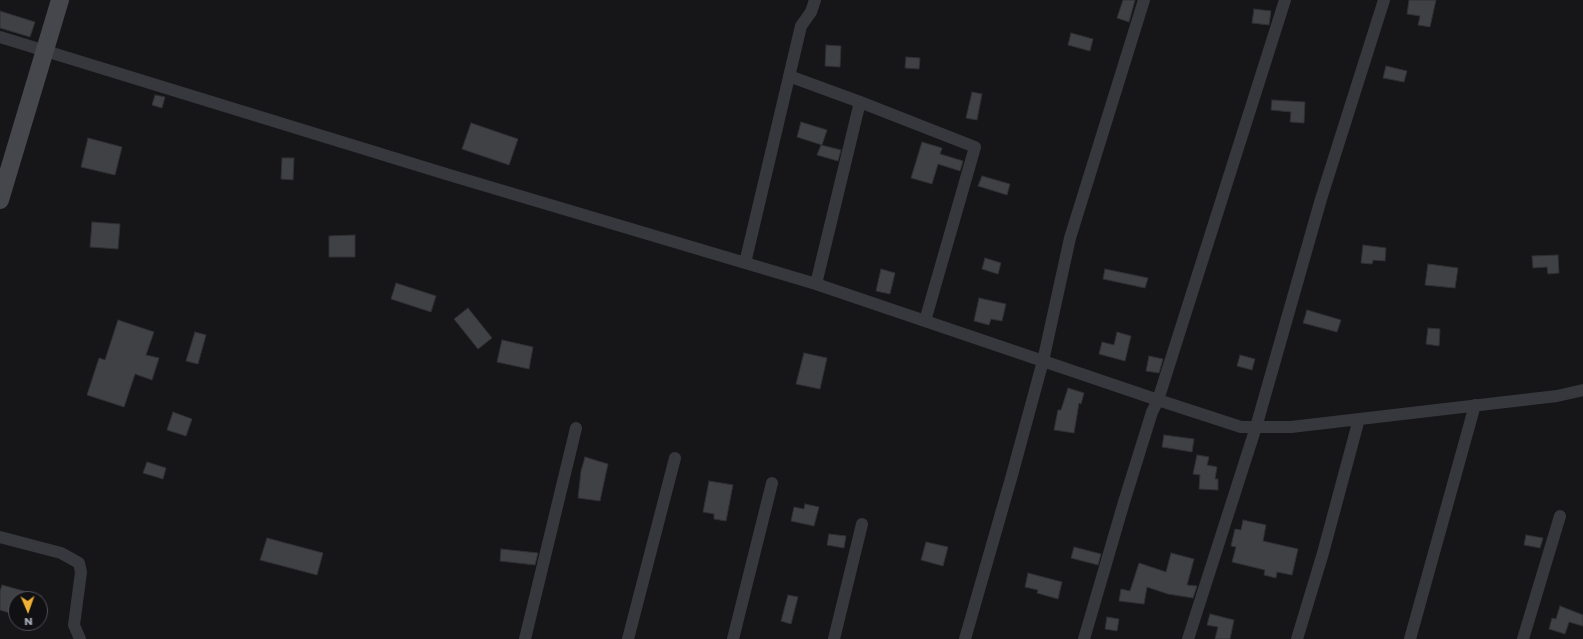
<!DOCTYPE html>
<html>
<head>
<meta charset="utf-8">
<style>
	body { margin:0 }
	#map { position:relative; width:1583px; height:639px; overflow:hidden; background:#161618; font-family:Poppins,sans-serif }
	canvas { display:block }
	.north { position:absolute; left:8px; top:591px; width:40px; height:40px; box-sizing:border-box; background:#111113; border:1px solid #4d4f55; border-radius:50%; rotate:178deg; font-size:11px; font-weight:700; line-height:16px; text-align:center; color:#a8adb8 }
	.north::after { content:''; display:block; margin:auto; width:14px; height:18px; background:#f2b134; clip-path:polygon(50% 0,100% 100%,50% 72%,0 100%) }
</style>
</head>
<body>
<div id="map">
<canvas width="1583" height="639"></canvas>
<div class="north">N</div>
</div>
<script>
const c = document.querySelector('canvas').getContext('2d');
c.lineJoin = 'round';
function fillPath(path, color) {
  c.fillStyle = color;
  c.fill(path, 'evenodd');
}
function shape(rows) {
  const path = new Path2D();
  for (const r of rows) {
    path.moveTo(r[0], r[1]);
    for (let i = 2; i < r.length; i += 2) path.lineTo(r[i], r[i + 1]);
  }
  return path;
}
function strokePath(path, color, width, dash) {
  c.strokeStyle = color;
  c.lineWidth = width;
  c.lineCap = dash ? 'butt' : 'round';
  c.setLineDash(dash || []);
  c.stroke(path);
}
const building = shape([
	[1123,0,1135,0,1129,22,1117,18,1123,0],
	[1409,0,1436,0,1430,27,1418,25,1420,16,1407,14,1409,0],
	[1254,9,1271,11,1269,25,1252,23,1254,9],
	[0,11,35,22,30,37,0,28,0,11],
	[1071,33,1093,39,1090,51,1068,45,1071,33],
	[826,45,841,46,840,67,825,66,826,45],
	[906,57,920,58,919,69,905,68,906,57],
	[1386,66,1407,71,1404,82,1383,78,1386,66],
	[972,92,982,94,977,120,966,118,972,92],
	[155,95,165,97,162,108,152,105,155,95],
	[1272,100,1305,102,1304,123,1290,122,1291,112,1271,110,1272,100],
	[801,122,827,130,822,145,797,137,801,122],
	[471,123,518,139,509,165,462,149,471,123],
	[88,138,122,147,115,175,81,167,88,138],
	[922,142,942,148,940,154,963,161,960,171,938,164,932,184,911,178,922,142],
	[821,145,841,150,838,161,817,155,821,145],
	[282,158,294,158,293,180,281,179,282,158],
	[982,176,1010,184,1007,195,978,186,982,176],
	[92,222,120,224,118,249,90,247,92,222],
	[355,235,355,257,329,257,329,236,355,235],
	[1363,245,1386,248,1385,261,1373,260,1372,264,1361,263,1363,245],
	[1558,255,1559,273,1548,274,1547,267,1533,268,1532,256,1558,255],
	[985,258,1001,263,998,274,982,269,985,258],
	[1428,264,1458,268,1455,288,1425,285,1428,264],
	[881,269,895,273,890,294,876,291,881,269],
	[1105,269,1148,278,1145,288,1103,279,1105,269],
	[396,283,436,296,431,312,391,299,396,283],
	[979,298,1006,304,1002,321,991,319,989,325,974,321,979,298],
	[468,308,492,338,478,349,454,319,468,308],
	[1307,310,1341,320,1337,332,1303,323,1307,310],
	[118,320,154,332,146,355,159,358,152,380,135,374,124,407,87,395,99,358,105,360,118,320],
	[1428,328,1440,329,1439,346,1426,344,1428,328],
	[195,332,206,335,198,364,186,361,195,332],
	[1117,332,1131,336,1125,361,1099,354,1102,342,1114,345,1117,332],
	[502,340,533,347,529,369,497,362,502,340],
	[804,353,827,358,820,389,796,384,804,353],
	[1240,355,1255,359,1252,370,1237,366,1240,355],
	[1149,356,1163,359,1159,373,1146,371,1149,356],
	[1068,388,1084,393,1081,404,1079,403,1074,433,1054,430,1058,410,1061,410,1068,388],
	[173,412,192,419,186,436,167,430,173,412],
	[1164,435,1194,439,1192,452,1162,447,1164,435],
	[1197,455,1209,457,1207,465,1217,467,1215,479,1218,479,1218,490,1199,489,1200,475,1193,474,1197,455],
	[585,457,608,464,600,501,578,498,581,471,585,457],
	[147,462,166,468,163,479,143,473,147,462],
	[709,481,733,485,726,521,714,519,714,514,703,512,709,481],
	[805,504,819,507,814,526,791,521,794,507,804,509,805,504],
	[1243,520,1266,525,1263,541,1298,549,1292,575,1277,572,1276,578,1264,575,1265,570,1232,562,1236,547,1231,546,1235,529,1241,530,1243,520],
	[829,534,846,536,844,548,827,545,829,534],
	[1526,535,1543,538,1540,548,1524,545,1526,535],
	[267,538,323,553,317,575,260,560,267,538],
	[926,542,948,547,943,566,921,560,926,542],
	[1074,547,1101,554,1098,565,1071,558,1074,547],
	[501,549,538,553,535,565,500,561,501,549],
	[1171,553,1194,559,1187,585,1197,586,1193,598,1168,594,1147,587,1144,604,1119,601,1121,589,1130,591,1139,563,1166,572,1171,553],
	[1028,573,1062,582,1058,599,1037,593,1038,590,1025,587,1028,573],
	[2,585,42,596,41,599,16,599,16,615,0,610,0,591,2,585],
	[788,595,798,597,791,624,781,621,788,595],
	[1560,606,1583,615,1583,626,1569,622,1565,634,1549,629,1552,618,1556,619,1560,606],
	[1210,614,1234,620,1230,639,1215,639,1218,627,1207,625,1210,614],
	[1107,617,1119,619,1117,631,1105,629,1107,617]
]);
const street = shape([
	[0,37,446,174,816,284,1158,400,1241,427,1291,427,1557,396,1583,390],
	[789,76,860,102,975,147,925,321],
	[745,263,801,26,811,12,815,0],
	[816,284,860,102],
	[0,537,61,553,79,563,81,572,74,625,80,639],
	[525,639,576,428],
	[628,639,675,458],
	[733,639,772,483],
	[834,639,862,524],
	[965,639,1012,475,1043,361,1070,238,1144,0],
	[1084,639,1124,502,1152,412,1158,400,1285,0],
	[1188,639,1256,427,1321,199,1384,0],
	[1297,639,1323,553,1359,419],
	[1410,639,1475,405],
	[1523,639,1560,516]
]);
const secondary = shape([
	[0,200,60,0]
]);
fillPath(building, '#404145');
strokePath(building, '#303034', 1);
strokePath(street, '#37383d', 12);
strokePath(secondary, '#45474d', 18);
</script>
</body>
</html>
